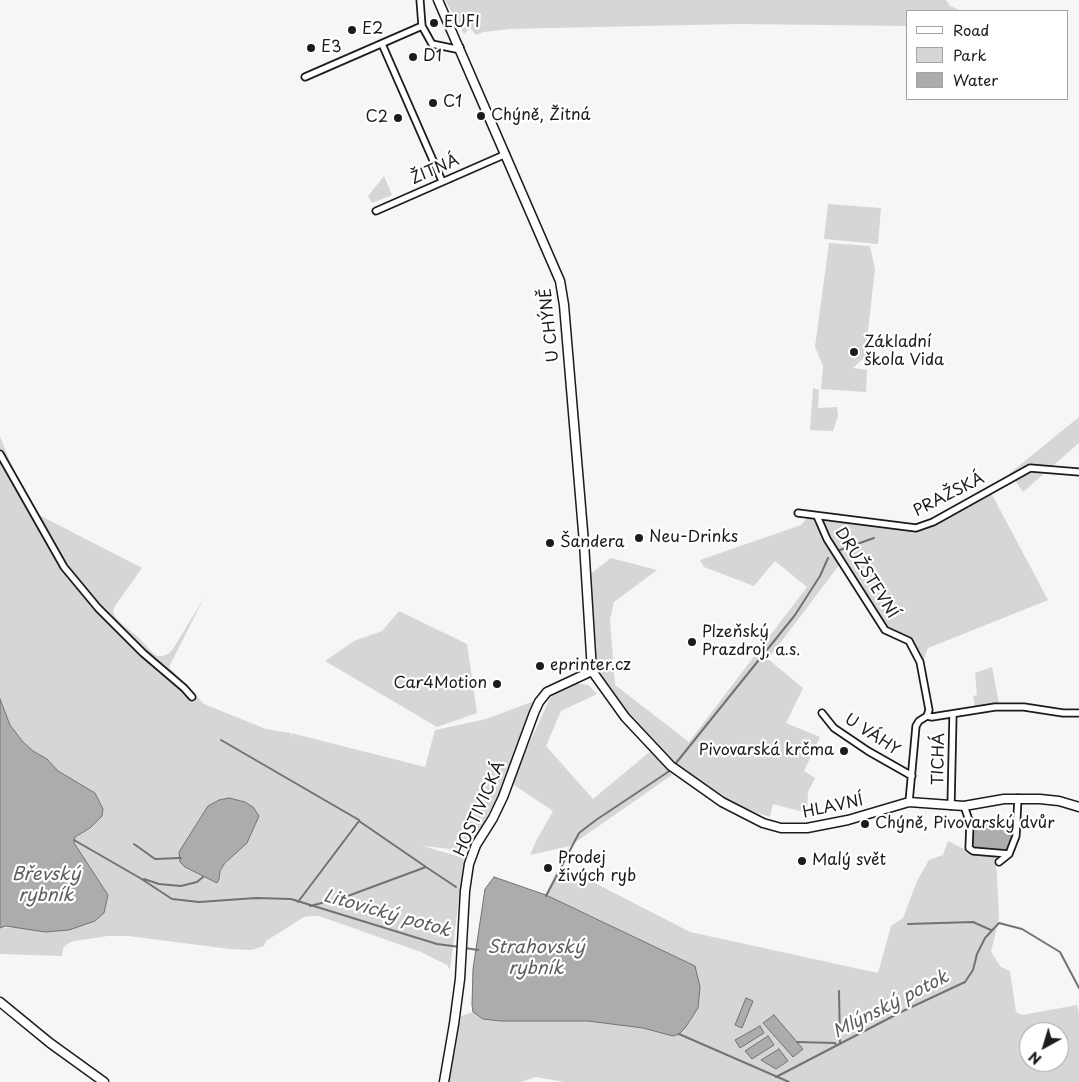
<!DOCTYPE html>
<html>
<head>
<meta charset="utf-8">
<style>
	body { margin:0 }
	#map { position:relative; width:1079px; height:1082px; overflow:hidden; background:#f6f6f6; font-family:"Playpen Sans",sans-serif }
	canvas { display:block }
	.legend { position:absolute; left:906px; top:10px; width:162px; height:90px; box-sizing:border-box; background:#fff; border:1px solid #a4a4a4; margin:0; padding:6px 9px; list-style:none; font-size:15px; color:#1c1c1c }
	.legend li { display:flex; align-items:center; gap:10px; height:25px }
	.legend b { width:25px; border:1px solid #a4a4a4 }
	.north { position:absolute; left:1019px; top:1022px; width:50px; height:50px; box-sizing:border-box; background:#fff; border:1px solid #a4a4a4; border-radius:50%; rotate:219deg; font-size:14px; font-weight:700; line-height:20px; text-align:center; color:#1c1c1c }
	.north::after { content:''; display:block; margin:auto; width:18px; height:22px; background:#1c1c1c; clip-path:polygon(50% 0,100% 100%,50% 72%,0 100%) }
</style>
</head>
<body>
<div id="map">
<canvas width="1079" height="1082"></canvas>
<ul class="legend">
<li><b style="height:6px;background:#fff"></b>Road</li>
<li><b style="height:14px;background:#d6d6d6"></b>Park</li>
<li><b style="height:14px;background:#acacac"></b>Water</li>
</ul>
<div class="north">N</div>
</div>
<script>
const c = document.querySelector('canvas').getContext('2d');
c.lineJoin = 'round';
function fillPath(path, color) {
  c.fillStyle = color;
  c.fill(path, 'evenodd');
}
function shape(rows) {
  const path = new Path2D();
  for (const r of rows) {
    path.moveTo(r[0], r[1]);
    for (let i = 2; i < r.length; i += 2) path.lineTo(r[i], r[i + 1]);
  }
  return path;
}
function strokePath(path, color, width, dash) {
  c.strokeStyle = color;
  c.lineWidth = width;
  c.lineCap = dash ? 'butt' : 'round';
  c.setLineDash(dash || []);
  c.stroke(path);
}
function write(font, color, halo, rows, align = 'center') {
  c.font = font + ' "Playpen Sans",sans-serif';
  c.lineWidth = 4.5;
  c.setLineDash([]);
  c.textBaseline = 'middle';
  c.strokeStyle = halo;
  c.fillStyle = color;
  for (const [text, x, y, turn = 0] of rows) {
    c.save();
    c.translate(x, y);
    c.rotate((+turn || 0) * Math.PI / 180);
    c.textAlign = isNaN(turn) ? turn : align;
    if (halo) c.strokeText(text, 0, 0);
    c.fillText(text, 0, 0);
    c.restore();
  }
}
const green = shape([
	[445,0,946,0,950,6,962,11,908,11,908,26,739,24,551,28,510,29,483,32,476,35,470,28,464,34],
	[384,176,392,195,372,203,368,196],
	[828,204,881,208,878,244,824,239],
	[829,243,870,246,875,269,865,357,853,368,867,370,866,392,821,389,823,366,815,347],
	[813,388,819,390,818,408,837,407,838,416,833,431,810,430],
	[1079,417,1079,443,1023,492,1010,473],
	[0,436,17,480,35,511,39,515,142,568,115,606,113,611,115,616,120,622,140,639,152,652,157,656,163,656,168,654,173,649,204,598,169,667,204,704,266,729,290,733,295,741,291,733,425,767,435,730,486,719,534,701,501,791,468,851,423,846,464,858,450,970,447,965,421,952,319,916,311,916,304,917,266,941,264,946,251,950,230,949,128,936,108,936,74,941,67,944,63,948,62,956,0,954,0,928,95,921,104,913,108,895,74,843,75,837,90,828,103,814,103,809,95,793,58,771,47,759,33,751,23,742,10,725,0,699],
	[229,798,245,802,229,859,220,871,219,879,185,843,219,800],
	[990,491,1048,600,928,648,920,670,909,643,882,632,840,564,768,659,803,688,786,723,820,737,804,771,815,778,808,792,807,813,773,804,770,817,742,808,684,772,628,715,594,670,589,575,611,558,657,570,614,602,610,620,615,685,689,742,807,587,775,561,754,586,704,567,700,560,801,525,810,515,916,528],
	[399,611,467,644,477,713,437,727,325,661,354,641,382,631],
	[992,667,999,704,975,707,973,696,977,695,975,673],
	[574,683,588,685,597,694,561,711,546,746,593,799,652,750,672,775,570,846,530,855,537,839,553,811,511,783,551,696],
	[948,841,968,851,996,857,999,918,991,952,1001,967,1010,971,1016,1012,1022,1015,1077,1005,1079,1014,1079,1082,564,1082,536,1077,521,1082,449,1082,461,1016,473,1012,483,1019,501,1021,588,1021,643,1028,673,1036,695,966,545,895,560,865,690,932,878,973,891,926,903,918,917,881,929,860,943,855],
	[1029,1032,1059,1032,1059,1062,1029,1062]
]);
const water = shape([
	[0,699,10,725,23,742,33,751,47,759,58,771,95,793,103,809,102,816,90,828,75,837,74,843,108,895,104,913,95,921,69,930,45,932,6,926,0,928,0,699],
	[229,798,245,802,253,807,259,816,247,843,225,863,220,871,219,879,217,883,185,867,180,862,179,852,208,806,219,800,229,798],
	[976,823,1009,824,1013,830,1011,844,1009,849,1004,851,975,848,971,844,973,827,976,823],
	[494,877,546,895,695,966,700,987,698,1008,685,1028,679,1034,673,1036,643,1028,588,1021,501,1021,483,1019,473,1012,472,1005,473,969,485,889,494,877],
	[746,998,753,1001,742,1028,735,1025,746,998],
	[774,1015,803,1049,793,1057,763,1023,774,1015],
	[760,1026,764,1033,740,1048,735,1040,760,1026],
	[768,1036,774,1045,752,1059,745,1051,768,1036],
	[779,1049,788,1061,776,1069,761,1060,779,1049]
]);
const stream = shape([
	[840,550,874,538],
	[221,740,359,820],
	[676,763,795,615,820,576,828,558],
	[74,840,140,878,172,899,199,902,256,898,291,899,437,944,460,947],
	[134,844,155,859,181,858],
	[144,879,159,884,181,886,197,882,203,877],
	[546,896,579,833,596,820,671,770],
	[298,902,359,821,426,867],
	[310,906,345,897,426,867,456,887],
	[908,924,973,922,991,930],
	[465,948,478,950],
	[839,991,840,1043],
	[679,1034,789,1082],
	[797,1042,835,1043,836,1045],
	[776,1077,903,1011,965,982,973,970,977,954,985,938,999,923,1022,929,1060,952,1079,988]
]);
const street = shape([
	[420,0,422,26,432,44,456,49,460,47],
	[382,44,442,181],
	[305,77,422,26],
	[376,211,506,154],
	[0,454,64,567,98,608,143,653,184,688,192,697],
	[798,513,916,528,933,522,1030,468,1079,472],
	[817,516,827,539,885,630,909,641,920,662,929,710,927,716,919,721,916,726,909,802],
	[822,713,834,728,868,751,912,776],
	[927,716,932,717,995,707,1024,707,1063,713,1079,713],
	[951,806,953,714],
	[964,806,970,823,969,848,973,851,1009,854],
	[999,862,1009,854,1016,836,1018,798]
]);
const secondary = shape([
	[438,0,560,281,564,305,584,543,592,671],
	[592,671,625,717,671,766,722,802,763,823,781,828,807,828,848,820,909,802,964,806,1004,799,1040,799,1059,801,1079,807],
	[0,1002,50,1043,104,1082],
	[444,1082,454,1024,460,979,465,891,469,864,476,845,493,818,503,797,534,713,539,702,547,692,592,671]
]);
const markers = [
	[434,23,5,"#1c1c1c"],
	[352,30,5,"#1c1c1c"],
	[311,48,5,"#1c1c1c"],
	[413,57,5,"#1c1c1c"],
	[433,103,5,"#1c1c1c"],
	[481,116,5,"#1c1c1c"],
	[398,118,5,"#1c1c1c"],
	[854,352,5,"#1c1c1c"],
	[639,538,5,"#1c1c1c"],
	[550,543,5,"#1c1c1c"],
	[692,642,5,"#1c1c1c"],
	[540,666,5,"#1c1c1c"],
	[497,684,5,"#1c1c1c"],
	[844,751,5,"#1c1c1c"],
	[865,824,5,"#1c1c1c"],
	[802,861,5,"#1c1c1c"],
	[548,868,5,"#1c1c1c"]
];
const poiNames = [
	["EUFI",444,23],
	["E2",362,30],
	["E3",321,48],
	["D1",423,57],
	["C1",443,103],
	["Chýně, Žitná",491,116],
	["C2",388,118,"right"],
	["Základní",864,343],
	["škola Vida",864,361],
	["Neu-Drinks",649,538],
	["Šandera",560,543],
	["Plzeňský",702,633],
	["Prazdroj, a.s.",702,651],
	["eprinter.cz",550,666],
	["Car4Motion",487,684,"right"],
	["Pivovarská krčma",834,751,"right"],
	["Chýně, Pivovarský dvůr",875,824],
	["Prodej",558,859],
	["živých ryb",558,877],
	["Malý svět",812,861]
];
const streetNames = [
	["ŽITNÁ",435,170,-24],
	["U CHÝNĚ",550,325,-96],
	["PRAŽSKÁ",949,495,-27],
	["DRUŽSTEVNÍ",866,573,58],
	["U VÁHY",872,735,33],
	["TICHÁ",939,759,-89],
	["HLAVNÍ",833,807,-12],
	["HOSTIVICKÁ",480,809,-66]
];
const waterNames = [
	["Břevský",46,875],
	["rybník",46,896],
	["Litovický potok",387,914,16],
	["Strahovský",536,948],
	["rybník",536,969],
	["Mlýnský potok",891,1005,-27]
];
fillPath(green, '#d6d6d6');
fillPath(water, '#acacac');
strokePath(water, '#727272', 1);
strokePath(stream, '#727272', 2);
strokePath(street, '#1c1c1c', 9);
strokePath(secondary, '#1c1c1c', 11);
strokePath(street, '#fff', 5.5);
strokePath(secondary, '#fff', 8);
for (const [x, y, r, color] of markers) {
  const dot = new Path2D();
  dot.arc(x, y, r, 0, 2 * Math.PI);
  c.fillStyle = color;
  c.fill(dot);
  strokePath(dot, '#fff', 2);
}
write('16px', '#1c1c1c', '#fff', poiNames, 'left');
write('16px', '#1c1c1c', '#fff', streetNames);
write('italic 18px', '#5d5d5d', '#fff', waterNames);
</script>
</body>
</html>
